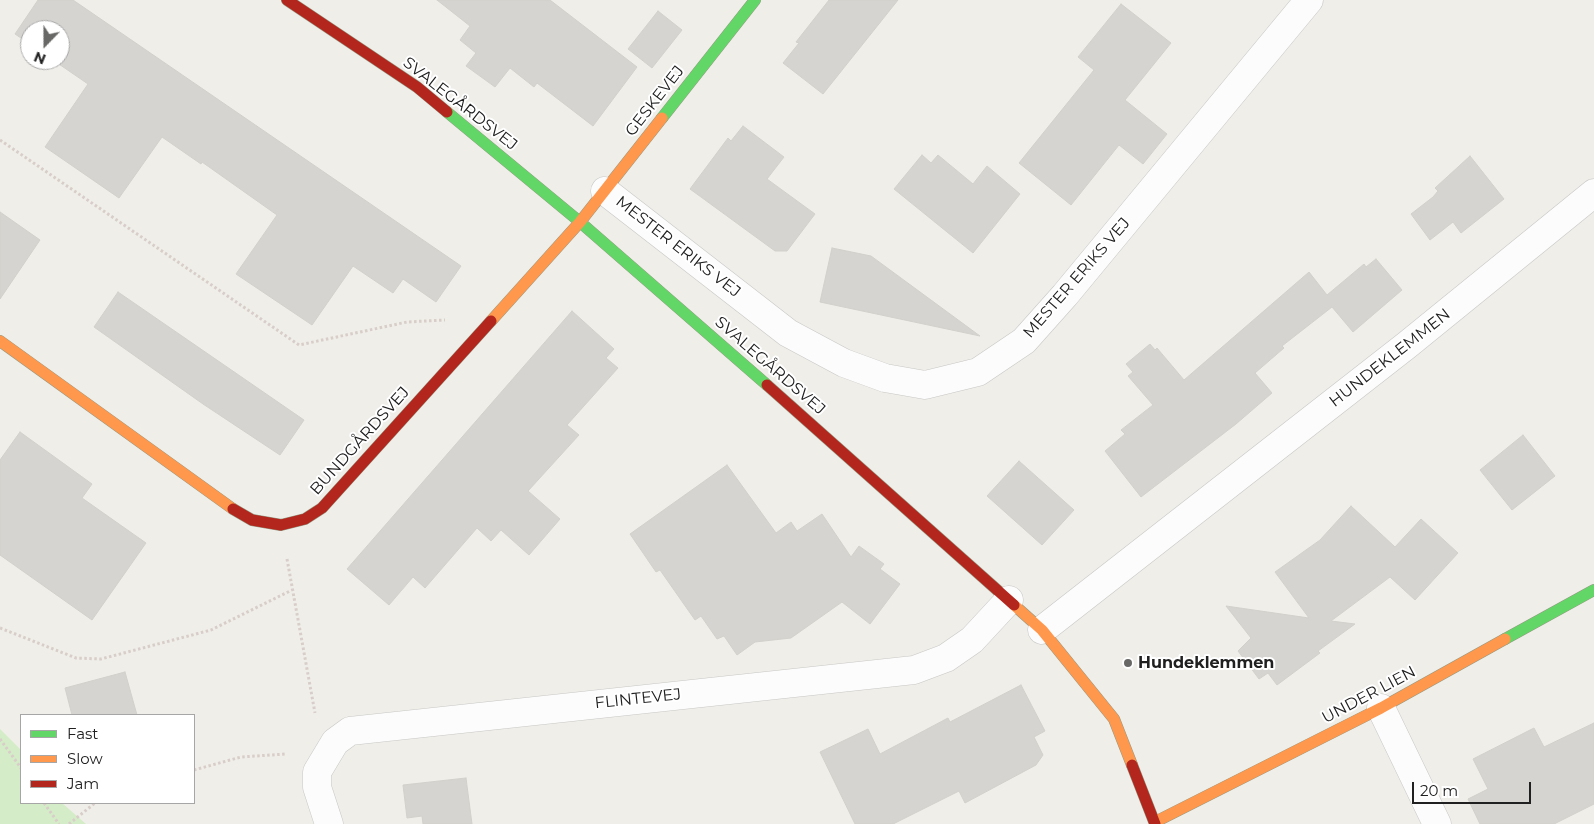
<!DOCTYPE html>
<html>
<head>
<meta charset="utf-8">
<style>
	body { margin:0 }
	#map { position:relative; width:1594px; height:824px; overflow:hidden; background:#efeee9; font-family:Montserrat,sans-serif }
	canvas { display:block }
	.legend { position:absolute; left:20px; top:714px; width:175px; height:90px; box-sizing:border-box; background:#fff; border:1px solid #a6a6a6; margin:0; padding:6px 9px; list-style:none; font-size:15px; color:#202020 }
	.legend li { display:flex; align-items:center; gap:10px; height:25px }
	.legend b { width:25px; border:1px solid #a6a6a6 }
	.north { position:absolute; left:20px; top:20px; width:50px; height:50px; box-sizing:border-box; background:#fff; border:1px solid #a6a6a6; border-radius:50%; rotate:202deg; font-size:14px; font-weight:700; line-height:20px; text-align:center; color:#202020 }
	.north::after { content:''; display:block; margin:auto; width:18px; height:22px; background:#686866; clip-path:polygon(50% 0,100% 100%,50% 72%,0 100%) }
	.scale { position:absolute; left:1412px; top:782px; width:119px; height:22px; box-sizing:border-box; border:2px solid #202020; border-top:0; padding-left:6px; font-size:15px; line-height:18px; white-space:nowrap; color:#202020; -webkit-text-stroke:4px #fff; paint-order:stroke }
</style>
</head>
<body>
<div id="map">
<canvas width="1594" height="824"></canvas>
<ul class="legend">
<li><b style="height:6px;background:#63d668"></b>Fast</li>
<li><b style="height:6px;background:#ff974d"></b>Slow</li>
<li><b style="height:6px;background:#b3261e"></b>Jam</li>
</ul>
<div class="north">N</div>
<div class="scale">20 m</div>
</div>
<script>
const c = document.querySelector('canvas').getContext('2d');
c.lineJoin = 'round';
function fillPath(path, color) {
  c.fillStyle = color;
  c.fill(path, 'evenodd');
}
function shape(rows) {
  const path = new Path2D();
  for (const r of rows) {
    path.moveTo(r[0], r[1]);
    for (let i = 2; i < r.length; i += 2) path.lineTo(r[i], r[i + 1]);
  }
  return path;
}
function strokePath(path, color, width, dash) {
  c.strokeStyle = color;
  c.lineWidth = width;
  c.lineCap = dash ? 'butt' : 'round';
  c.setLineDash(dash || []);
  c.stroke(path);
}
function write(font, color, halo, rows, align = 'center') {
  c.font = font + ' Montserrat,sans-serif';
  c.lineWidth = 4;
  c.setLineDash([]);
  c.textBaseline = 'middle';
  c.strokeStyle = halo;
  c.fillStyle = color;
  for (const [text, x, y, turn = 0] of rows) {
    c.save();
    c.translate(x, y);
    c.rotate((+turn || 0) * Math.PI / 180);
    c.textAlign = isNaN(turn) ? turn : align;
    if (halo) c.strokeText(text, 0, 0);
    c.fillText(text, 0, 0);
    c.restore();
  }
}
const grass = shape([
	[0,729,21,750,21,803,62,803,86,824,0,824]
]);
const building = shape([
	[38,0,73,0,461,266,436,302,403,279,393,293,353,266,312,325,236,274,277,215,202,162,201,164,162,137,119,198,45,147,88,84,53,60,60,60,60,30,30,30,30,44,15,34,38,0],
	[437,0,550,0,637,67,593,126,537,83,534,87,510,68,495,87,466,66,476,53,460,40,470,26,437,0],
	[829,0,898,0,823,94,783,63,799,43,796,42,829,0],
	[1121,4,1171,43,1125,100,1167,134,1143,164,1119,145,1071,205,1019,163,1094,70,1078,57,1121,4],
	[658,11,682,30,652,68,628,49,658,11],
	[743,126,784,157,767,179,815,214,787,251,775,251,690,189,728,138,731,141,743,126],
	[922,155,931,163,938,155,973,184,987,166,1020,194,973,253,894,189,922,155],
	[1470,156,1504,199,1461,233,1453,222,1430,240,1411,214,1433,197,1438,191,1435,188,1470,156],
	[0,212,40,240,0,299,0,212],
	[832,248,871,256,980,336,820,302,832,248],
	[1376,259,1402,290,1353,332,1332,307,1282,346,1284,348,1255,373,1272,393,1236,424,1141,497,1105,451,1125,434,1121,430,1153,405,1128,376,1133,372,1126,364,1150,344,1155,350,1157,348,1184,380,1309,272,1327,295,1364,264,1366,267,1376,259],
	[118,292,304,420,280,455,203,404,94,327,118,292],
	[572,311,614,349,606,358,618,368,567,425,579,435,528,491,560,519,529,555,501,530,491,541,477,528,425,588,413,577,389,605,347,569,572,311],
	[20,432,92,484,82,498,146,543,92,620,0,555,0,460,20,432],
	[1523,435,1555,476,1512,510,1480,470,1523,435],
	[1019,461,1074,510,1042,545,987,496,1019,461],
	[727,465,776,533,791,522,797,531,822,514,851,557,859,546,884,564,880,569,900,584,870,624,842,602,791,638,755,642,737,655,724,636,717,639,701,616,695,620,660,570,656,572,630,534,727,465],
	[1351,506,1395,547,1421,519,1458,553,1415,600,1390,577,1331,621,1355,624,1318,651,1320,653,1277,685,1268,673,1259,679,1238,651,1251,638,1226,606,1309,618,1275,572,1320,540,1351,506],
	[125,672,137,715,72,715,65,688,125,672],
	[1021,685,1045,731,1034,737,1043,755,1036,765,965,803,959,791,893,824,855,824,820,752,868,729,880,754,948,718,950,722,1021,685],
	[1594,723,1594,804,1554,824,1480,824,1468,799,1488,789,1473,759,1534,728,1544,747,1594,723],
	[466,778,472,824,423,824,422,816,407,818,403,785,466,778]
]);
const path = shape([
	[0,140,299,345,407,322,445,320],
	[287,559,315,713],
	[0,628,76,658,101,659,211,630,292,590],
	[0,739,21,768],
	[194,770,241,757,286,754],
	[44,803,59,824],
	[69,824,95,803]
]);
const street = shape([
	[605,191,788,333,844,363,885,378,925,385,978,372,1024,341,1065,295,1309,0],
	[1042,630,1407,345,1594,193],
	[1381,708,1437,824],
	[329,824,317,787,317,772,335,742,350,731,914,670,946,658,972,640,1009,600]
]);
const fast = shape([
	[447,112,580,222,767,385],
	[662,118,755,0],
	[1505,639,1594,590]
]);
const slow = shape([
	[491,321,580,222,662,118],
	[0,341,233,509],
	[1014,605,1042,630,1114,719,1132,765],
	[1155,822,1381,708,1505,639]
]);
const jam = shape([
	[287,0,417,87,447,112],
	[767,385,1014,605],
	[233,509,252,520,281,525,305,519,322,508,491,321],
	[1132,765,1155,824]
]);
const markers = [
	[1128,663,5,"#686866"]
];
const streetNames = [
	["GESKEVEJ",655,101,-52],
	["SVALEGÅRDSVEJ",460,104,38],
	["MESTER ERIKS VEJ",678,247,38],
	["MESTER ERIKS VEJ",1077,278,-49],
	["HUNDEKLEMMEN",1390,358,-38],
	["SVALEGÅRDSVEJ",770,366,41],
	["BUNDGÅRDSVEJ",360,441,-48],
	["UNDER LIEN",1369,695,-28],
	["FLINTEVEJ",638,699,-6]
];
const poiNames = [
	["Hundeklemmen",1138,663]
];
fillPath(grass, '#d5ecc8');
fillPath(building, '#d6d4d0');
strokePath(building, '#d2d0ca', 1);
strokePath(street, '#c7c7c5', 29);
strokePath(fast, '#939980', 12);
strokePath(slow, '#939980', 12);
strokePath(jam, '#939980', 12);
strokePath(path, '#d8cdc8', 3, [2.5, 2.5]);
strokePath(street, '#fdfcfc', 28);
strokePath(fast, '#63d668', 11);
strokePath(slow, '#ff974d', 11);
strokePath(jam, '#b3261e', 11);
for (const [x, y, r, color] of markers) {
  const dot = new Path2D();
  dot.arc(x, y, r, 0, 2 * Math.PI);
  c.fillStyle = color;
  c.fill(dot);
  strokePath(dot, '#fff', 2);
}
write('16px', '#202020', '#fff', streetNames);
write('bold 16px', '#202020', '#fff', poiNames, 'left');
</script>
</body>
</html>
